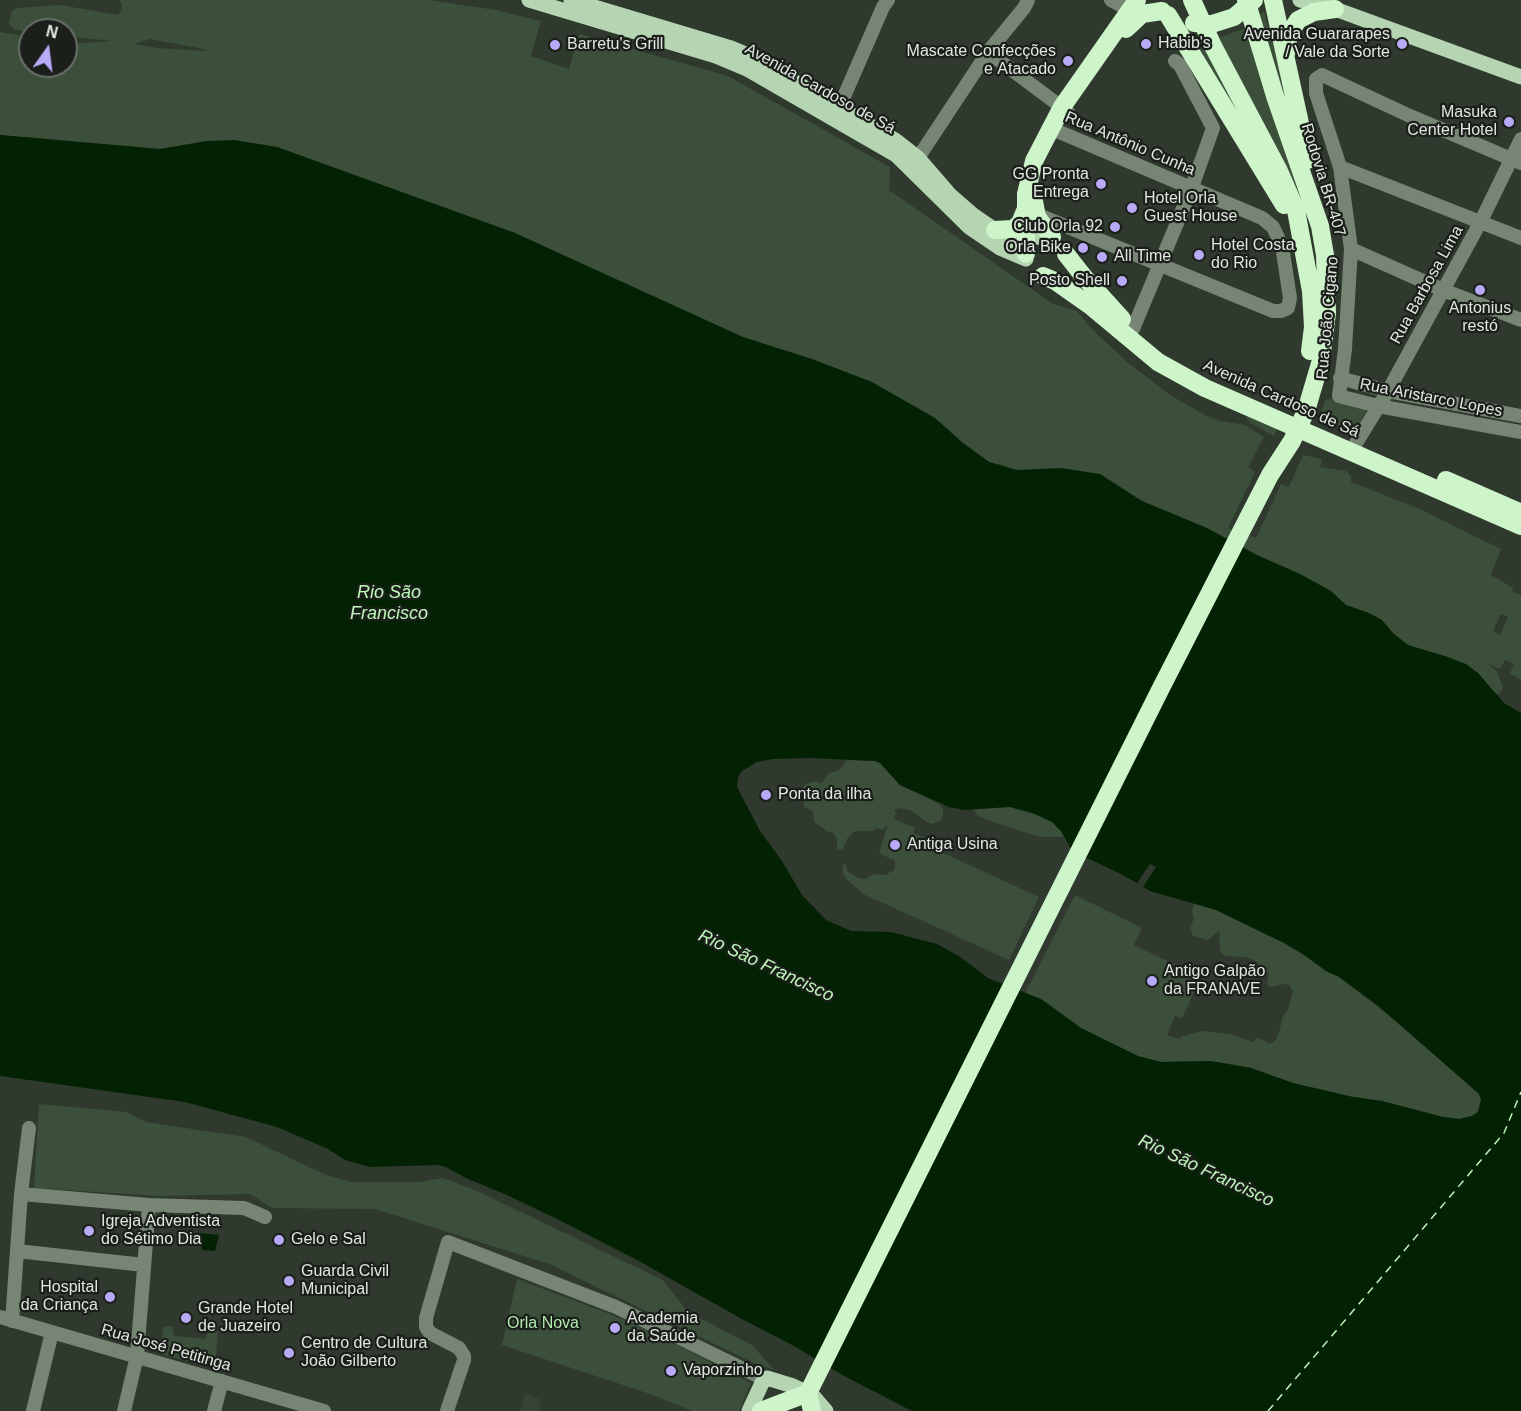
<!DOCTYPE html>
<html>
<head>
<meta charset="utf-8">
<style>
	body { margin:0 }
	#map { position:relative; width:1521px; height:1411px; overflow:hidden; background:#2f392e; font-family:Arial,sans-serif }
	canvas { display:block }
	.north { position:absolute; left:18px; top:18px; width:60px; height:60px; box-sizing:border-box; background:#1a1f1a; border:2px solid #6a6f69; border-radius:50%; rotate:14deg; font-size:16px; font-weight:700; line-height:24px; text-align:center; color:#e1e7e0 }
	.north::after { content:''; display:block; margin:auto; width:21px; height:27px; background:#b9aaf7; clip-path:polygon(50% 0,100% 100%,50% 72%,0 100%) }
</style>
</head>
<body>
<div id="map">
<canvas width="1521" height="1411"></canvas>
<div class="north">N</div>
</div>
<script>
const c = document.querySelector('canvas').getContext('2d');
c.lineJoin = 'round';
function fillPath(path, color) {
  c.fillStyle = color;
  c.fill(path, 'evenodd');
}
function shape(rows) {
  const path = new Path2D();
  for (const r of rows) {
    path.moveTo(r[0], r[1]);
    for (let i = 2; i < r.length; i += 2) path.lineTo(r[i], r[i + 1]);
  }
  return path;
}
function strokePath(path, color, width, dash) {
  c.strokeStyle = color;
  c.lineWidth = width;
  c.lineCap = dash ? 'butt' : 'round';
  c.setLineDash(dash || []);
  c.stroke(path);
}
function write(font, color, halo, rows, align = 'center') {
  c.font = font + ' Arial,sans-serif';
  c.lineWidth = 4.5;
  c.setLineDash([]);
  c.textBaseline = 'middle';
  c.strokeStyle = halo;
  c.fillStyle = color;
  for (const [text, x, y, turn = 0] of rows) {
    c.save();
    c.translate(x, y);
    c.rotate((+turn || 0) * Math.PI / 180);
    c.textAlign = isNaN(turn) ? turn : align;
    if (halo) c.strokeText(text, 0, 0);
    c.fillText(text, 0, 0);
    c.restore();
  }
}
const built = shape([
	[525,1393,541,1400,538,1411,520,1411]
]);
const green = shape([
	[119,0,428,0,496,10,541,21,531,56,569,69,579,34,728,76,890,167,889,190,1053,304,1077,311,1091,328,1126,361,1170,395,1205,415,1220,421,1245,425,1264,437,1248,467,1255,472,1228,528,1256,538,1281,484,1289,487,1303,455,1322,459,1320,467,1346,471,1351,476,1351,482,1420,509,1501,549,1491,575,1513,588,1512,591,1521,595,1521,680,1510,673,1514,664,1505,660,1500,669,1487,663,1496,670,1503,687,1500,693,1492,697,1002,465,989,462,963,443,515,233,277,147,260,144,207,141,160,149,0,135,0,32,30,37,30,66,66,66,66,44,112,41,66,36,66,30,30,30,30,33,14,29,9,24,12,11,17,8,60,5,118,15,122,10,122,4],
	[150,39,204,49,205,51,158,48,134,44],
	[1501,614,1508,617,1500,635,1493,631],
	[1264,11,1285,83,1316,205,1298,228,1186,38,1221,37,1243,29],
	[1337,398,1369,406,1354,433,1319,418,1325,400],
	[1247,416,1277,429,1274,436,1250,423,1246,417],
	[847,760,875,761,880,763,900,785,939,804,943,809,943,815,940,821,932,824,926,822,912,811,900,808,894,810,896,814,894,819,915,828,913,833,928,839,926,845,1039,897,1009,960,863,894,846,879,843,873,843,863,847,866,846,868,849,873,859,878,866,879,874,874,885,875,894,870,895,867,895,861,879,853,888,825,881,830,877,828,873,831,855,831,847,839,843,849,837,849,837,840,834,833,828,832,814,822,813,811,804,807,802,788,807,783,815,781,821,783,829,773,838,771],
	[995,806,1010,807,1035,814,1052,822,1061,831,1064,837,1041,837,1030,834,987,820,977,815,973,809],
	[1075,895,1142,928,1134,945,1201,977,1182,1018,1175,1016,1167,1035,1179,1039,1183,1036,1202,1031,1230,1034,1253,1042,1256,1038,1262,1039,1270,1044,1274,1042,1278,1036,1283,1016,1288,1009,1293,991,1289,985,1284,984,1269,987,1267,982,1269,974,1255,961,1246,957,1225,956,1220,952,1219,931,1208,940,1193,936,1190,927,1194,919,1192,911,1195,902,1216,910,1284,943,1305,955,1326,971,1339,977,1386,1013,1479,1094,1481,1100,1478,1112,1472,1116,1459,1119,1443,1117,1382,1101,1353,1097,1293,1083,1251,1068,1223,1063,1194,1061,1161,1062,1137,1056,1081,1028,1041,999,1025,993],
	[39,1104,126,1112,146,1122,246,1137,326,1175,351,1182,419,1182,443,1178,475,1190,663,1280,688,1312,752,1345,774,1370,752,1362,549,1264,375,1209,272,1208,250,1194,159,1196,34,1188],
	[517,1279,610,1314,653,1333,751,1383,739,1411,692,1411,650,1394,502,1345],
	[172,1326,174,1336,205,1339,209,1331,218,1332,215,1368,161,1354,163,1327]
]);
const water = shape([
	[0,135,160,149,207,141,234,140,277,147,515,233,743,337,812,359,872,382,935,418,963,443,989,462,1017,470,1061,468,1100,474,1142,501,1207,528,1257,555,1300,574,1331,591,1346,605,1369,613,1382,620,1393,633,1408,645,1445,656,1466,664,1478,673,1504,703,1521,713,1521,1411,912,1411,846,1377,794,1346,740,1318,639,1261,563,1222,507,1195,468,1179,446,1167,438,1165,370,1167,345,1160,328,1149,277,1127,185,1102,0,1076],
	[810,758,875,761,880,763,900,785,949,807,964,810,1010,807,1035,814,1052,822,1061,831,1070,847,1083,856,1123,875,1150,891,1216,910,1284,943,1304,955,1326,971,1339,977,1377,1005,1429,1050,1479,1094,1481,1100,1478,1112,1472,1116,1459,1119,1443,1117,1382,1101,1353,1097,1293,1083,1251,1068,1211,1061,1161,1062,1138,1056,1081,1028,1041,999,988,978,959,956,937,944,891,932,851,931,826,920,802,895,782,861,760,831,737,787,738,777,742,771,757,762,773,759],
	[200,1233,219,1235,215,1251,202,1250]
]);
const pier = shape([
	[1150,864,1156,867,1143,887,1137,883]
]);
const ferry = shape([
	[1268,1411,1504,1133,1521,1092]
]);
const minor = shape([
	[1111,0,1130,10],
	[988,52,1068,112],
	[839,108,883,7,888,0],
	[918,158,988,52,1024,8,1028,0],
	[1521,163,1410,116,1322,75,1316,79,1316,93,1340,167,1351,249,1345,349,1339,396,1378,406,1521,432],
	[1340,167,1521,238],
	[1036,214,1273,311,1281,311,1288,308,1290,298,1282,246,1273,227,1262,218,1050,128],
	[1351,249,1443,290,1521,320],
	[1133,329,1192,187,1213,128,1180,65,1175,61],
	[1340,378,1388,391,1521,416],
	[1356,443,1388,391,1481,221,1521,139],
	[21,1194,149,1205,244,1208,265,1217],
	[17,1251,144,1265],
	[0,1317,324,1411],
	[12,1321,21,1194,29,1128],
	[33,1411,52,1332],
	[124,1411,137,1356,149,1205],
	[214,1411,222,1381],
	[447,1411,464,1360,464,1356,459,1348,430,1333,426,1327,426,1318,448,1242,616,1307,764,1379]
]);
const major = shape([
	[529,0,716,56,747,69,896,155,969,227,1000,248,1026,259],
	[571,0,731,48,750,56,895,140,918,158,950,195,973,215,992,228,1017,239,1039,237],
	[1300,0,1335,9,1521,77],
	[813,1396,826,1411],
	[749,1411,762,1383,767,1378,793,1386,810,1394]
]);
const highway = shape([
	[1192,0,1213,46,1279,171,1296,210,1311,291,1313,327,1310,351],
	[1273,0,1308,160],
	[1168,15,1284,205],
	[1194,23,1212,24,1234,17,1254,0],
	[1126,29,1142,14,1162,11],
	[1287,51,1288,36,1298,20,1314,12,1335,9],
	[1033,196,1037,217,1052,237],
	[995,230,1013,229,1020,223,1025,211],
	[1026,254,1026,194,1034,161,1062,107,1137,0],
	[1066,254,1084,277,1122,319],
	[1043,276,1055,281,1092,307,1158,362,1205,388,1521,526],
	[1446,480,1517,511],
	[761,1411,808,1393],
	[812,1411,808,1393,1160,690,1270,475,1292,441,1306,411,1321,360,1327,313,1325,255,1320,226,1275,96,1246,0]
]);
const markers = [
	[1146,44,6,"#b9aaf7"],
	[1402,44,6,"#b9aaf7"],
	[555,45,6,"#b9aaf7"],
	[1068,61,6,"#b9aaf7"],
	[1509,122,6,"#b9aaf7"],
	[1101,184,6,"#b9aaf7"],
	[1132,208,6,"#b9aaf7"],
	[1115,227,6,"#b9aaf7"],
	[1083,248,6,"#b9aaf7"],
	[1199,255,6,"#b9aaf7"],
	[1102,257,6,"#b9aaf7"],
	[1122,281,6,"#b9aaf7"],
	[1480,290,6,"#b9aaf7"],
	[766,795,6,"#b9aaf7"],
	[895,845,6,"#b9aaf7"],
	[1152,981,6,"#b9aaf7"],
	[89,1231,6,"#b9aaf7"],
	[279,1240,6,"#b9aaf7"],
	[289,1281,6,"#b9aaf7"],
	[110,1297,6,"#b9aaf7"],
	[186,1318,6,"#b9aaf7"],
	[615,1328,6,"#b9aaf7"],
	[289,1353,6,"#b9aaf7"],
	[671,1371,6,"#b9aaf7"]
];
const poiNames = [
	["Avenida Guararapes",1390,35,"right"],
	["/ Vale da Sorte",1390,53,"right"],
	["Habib's",1158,44],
	["Barretu's Grill",567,45],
	["Mascate Confecções",1056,52,"right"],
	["e Atacado",1056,70,"right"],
	["Masuka",1497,113,"right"],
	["Center Hotel",1497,131,"right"],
	["GG Pronta",1089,175,"right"],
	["Entrega",1089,193,"right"],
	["Hotel Orla",1144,199],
	["Guest House",1144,217],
	["Club Orla 92",1103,227,"right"],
	["Hotel Costa",1211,246],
	["do Rio",1211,264],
	["Orla Bike",1071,248,"right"],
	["All Time",1114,257],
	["Posto Shell",1110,281,"right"],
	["Antonius",1480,309,"center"],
	["restó",1480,327,"center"],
	["Ponta da ilha",778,795],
	["Antiga Usina",907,845],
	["Antigo Galpão",1164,972],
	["da FRANAVE",1164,990],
	["Igreja Adventista",101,1222],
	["do Sétimo Dia",101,1240],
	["Gelo e Sal",291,1240],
	["Guarda Civil",301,1272],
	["Municipal",301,1290],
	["Hospital",98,1288,"right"],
	["da Criança",98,1306,"right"],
	["Grande Hotel",198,1309],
	["de Juazeiro",198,1327],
	["Academia",627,1319],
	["da Saúde",627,1337],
	["Centro de Cultura",301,1344],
	["João Gilberto",301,1362],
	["Vaporzinho",683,1371]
];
const streetNames = [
	["Avenida Cardoso de Sá",820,89,29],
	["Rua Antônio Cunha",1130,144,23],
	["Rodovia BR-407",1323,180,73],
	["Rua Barbosa Lima",1427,285,-61],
	["Rua João Cigano",1328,318,-85],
	["Rua Aristarco Lopes",1431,398,11],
	["Avenida Cardoso de Sá",1281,399,24],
	["Rua José Petitinga",166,1348,16]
];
const parkNames = [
	["Orla Nova",543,1324]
];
const waterNames = [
	["Rio São",389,593],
	["Francisco",389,614],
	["Rio São Francisco",766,966,25],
	["Rio São Francisco",1206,1171,25]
];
fillPath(built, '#364434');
fillPath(green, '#3c4f3a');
fillPath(water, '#032203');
fillPath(pier, '#2f392e');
strokePath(ferry, '#bef6b9', 1.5, [8, 6]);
strokePath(minor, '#768574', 14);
strokePath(major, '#b5d5b2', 15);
strokePath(highway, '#cef4ca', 18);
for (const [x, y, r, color] of markers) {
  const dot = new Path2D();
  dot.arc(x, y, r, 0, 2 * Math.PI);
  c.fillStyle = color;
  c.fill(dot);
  strokePath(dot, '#1a1f1a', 2);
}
write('16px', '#e1e7e0', '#1a1f1a', poiNames, 'left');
write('16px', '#e1e7e0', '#1a1f1a', streetNames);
write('16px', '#b2e9ad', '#1a1f1a', parkNames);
write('italic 18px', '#bef6b9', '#1a1f1a', waterNames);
</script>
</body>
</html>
